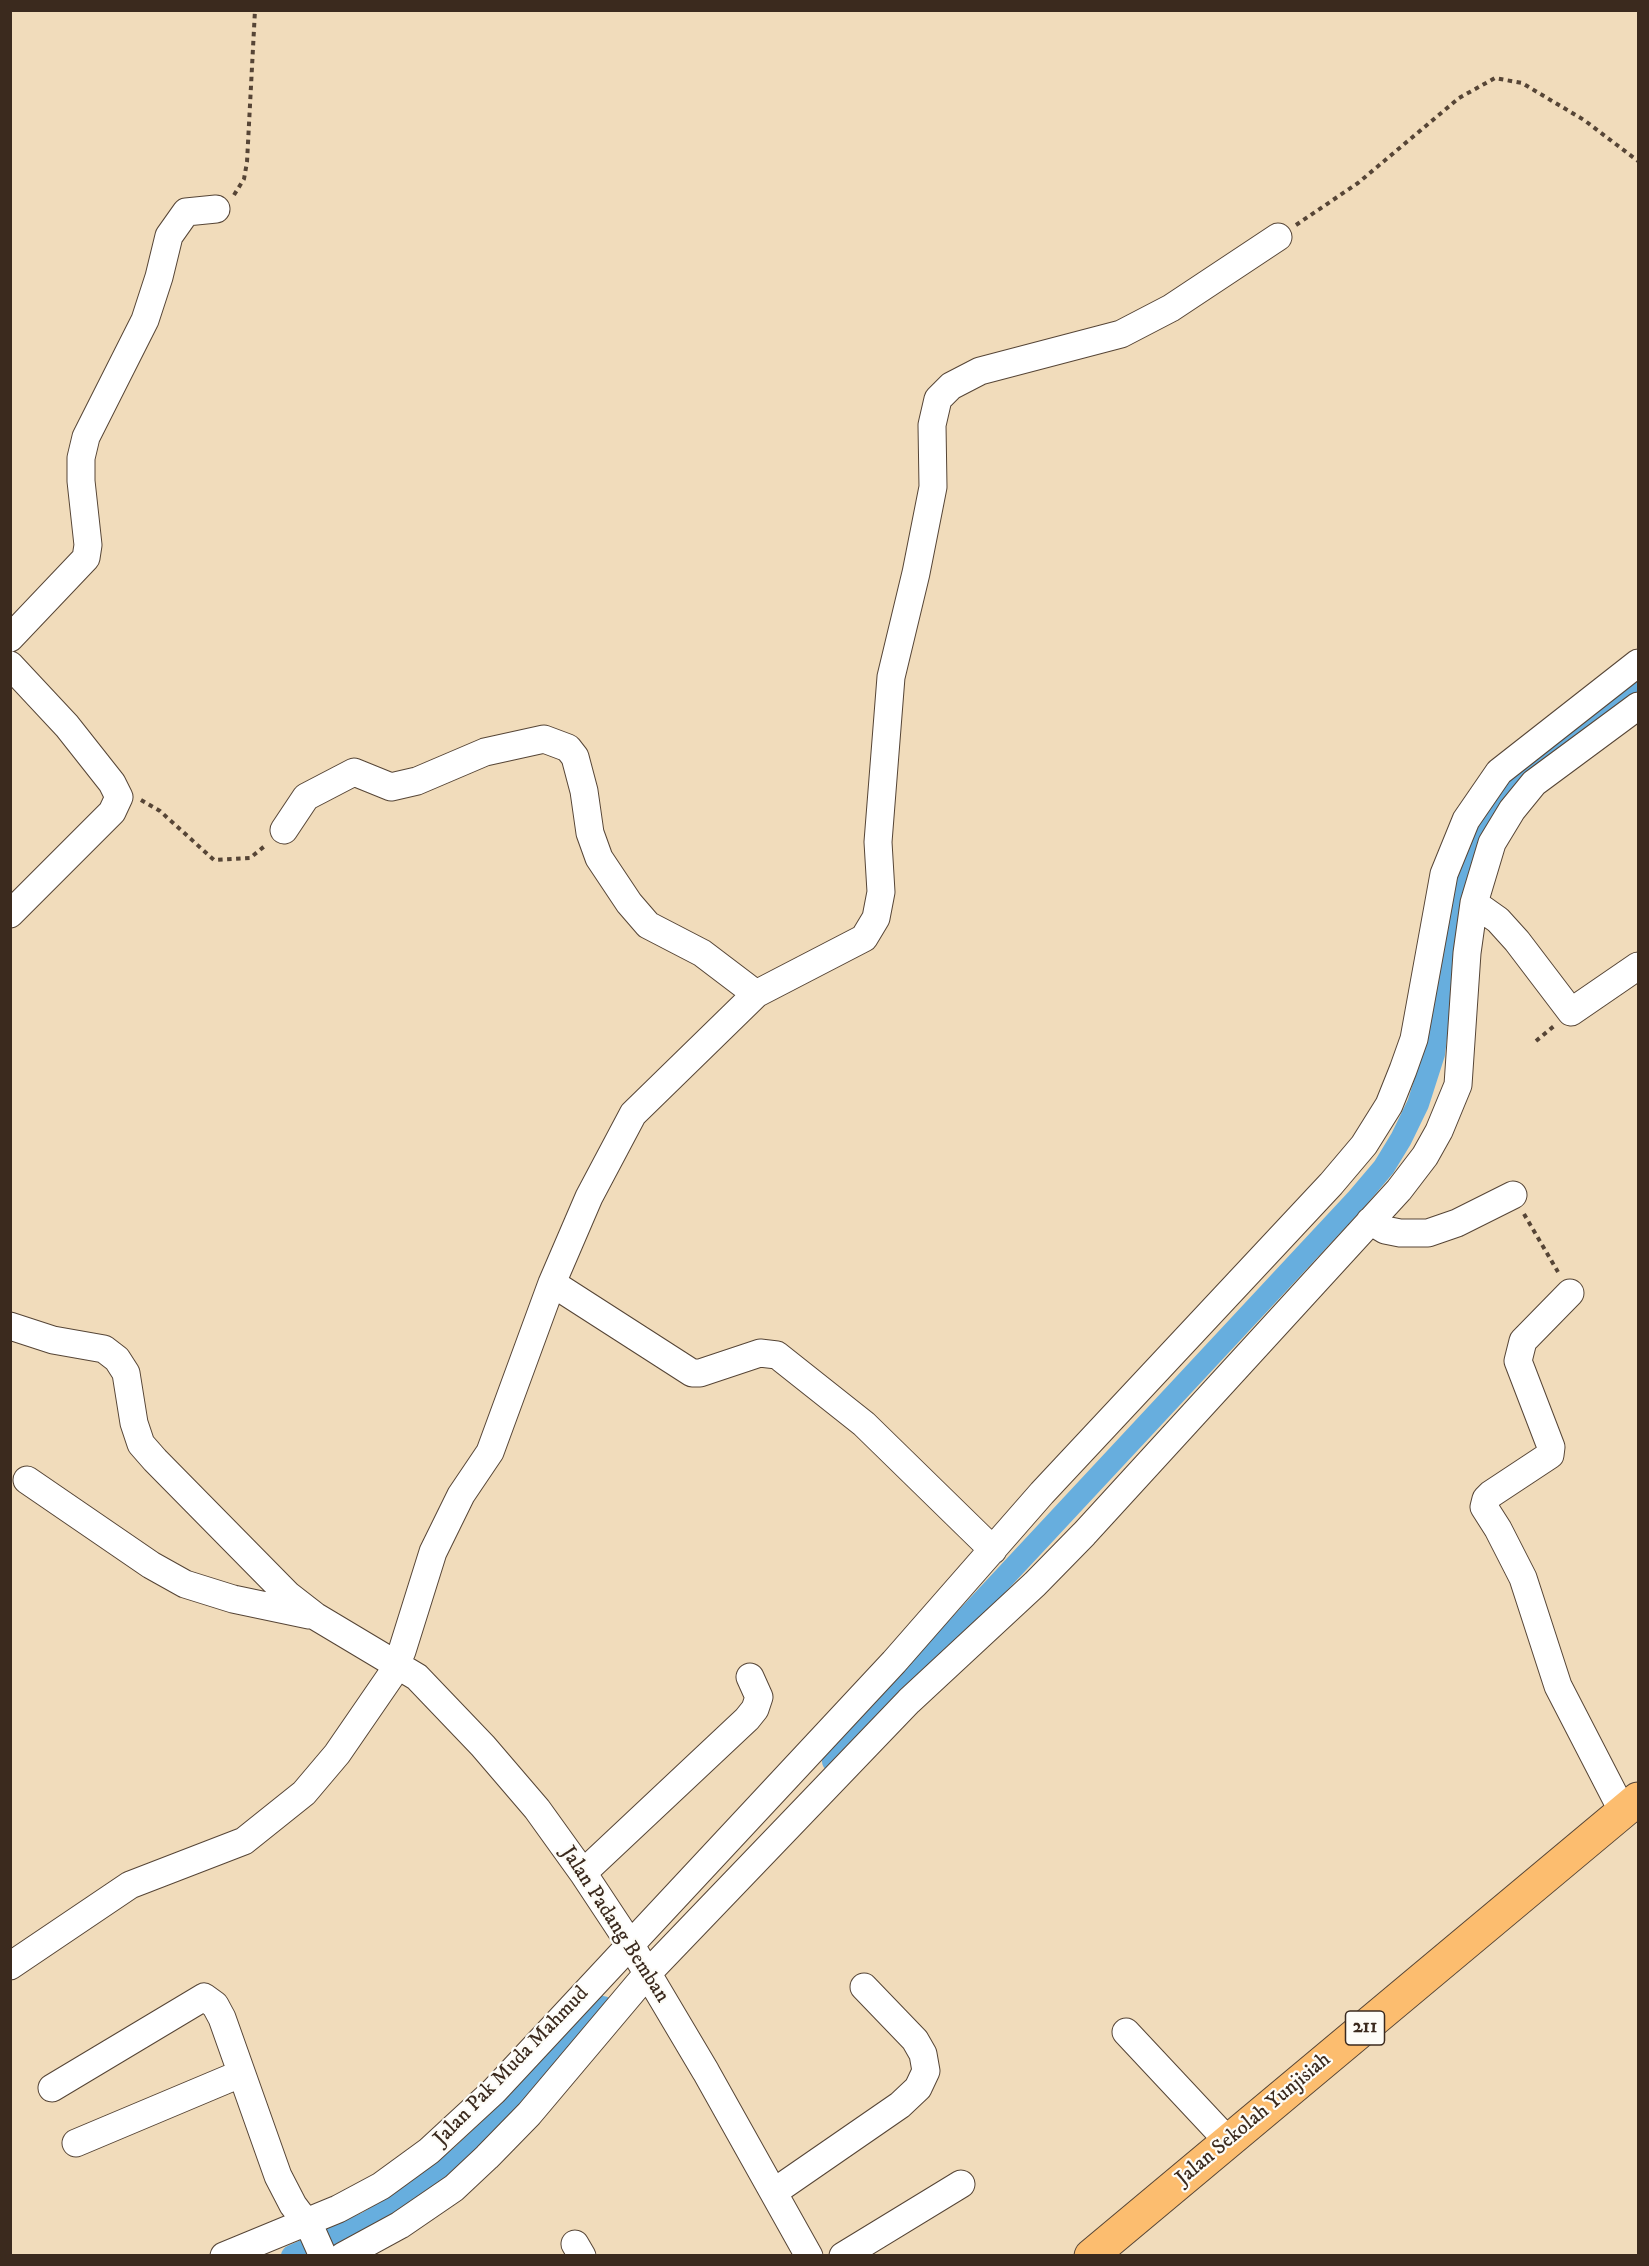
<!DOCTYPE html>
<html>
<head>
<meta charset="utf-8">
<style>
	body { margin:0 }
	#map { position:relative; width:1649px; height:2266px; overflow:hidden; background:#f1dcbb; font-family:"IM FELL DW Pica",serif }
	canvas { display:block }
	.frame { position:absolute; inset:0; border:12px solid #3b2a1e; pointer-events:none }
</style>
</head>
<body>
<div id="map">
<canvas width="1649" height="2266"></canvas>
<div class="frame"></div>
</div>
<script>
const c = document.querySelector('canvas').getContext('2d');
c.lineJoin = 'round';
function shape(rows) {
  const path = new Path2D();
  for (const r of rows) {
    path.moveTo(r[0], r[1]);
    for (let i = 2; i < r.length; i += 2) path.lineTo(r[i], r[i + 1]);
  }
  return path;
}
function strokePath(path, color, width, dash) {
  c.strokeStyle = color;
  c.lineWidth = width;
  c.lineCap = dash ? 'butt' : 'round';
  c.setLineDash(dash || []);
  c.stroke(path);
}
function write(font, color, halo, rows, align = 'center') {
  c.font = font + ' "IM FELL DW Pica",serif';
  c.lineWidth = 4.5;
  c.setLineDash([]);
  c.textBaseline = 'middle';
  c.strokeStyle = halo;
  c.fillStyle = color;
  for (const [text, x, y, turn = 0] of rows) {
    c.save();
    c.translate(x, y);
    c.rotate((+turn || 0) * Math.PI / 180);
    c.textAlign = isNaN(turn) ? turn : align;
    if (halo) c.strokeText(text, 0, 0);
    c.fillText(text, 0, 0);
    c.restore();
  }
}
const canal = shape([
	[833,1761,1356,1200,1384,1167,1401,1139,1418,1104,1434,1054,1449,934,1460,878,1473,845,1494,806,1517,777,1638,687],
	[292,2256,368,2222,417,2191,458,2159,509,2111,603,2007]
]);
const path = shape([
	[234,195,244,179,247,162,255,10],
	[1296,225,1358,183,1459,98,1495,78,1522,83,1584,120,1638,161],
	[141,800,160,811,214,860,250,858,266,845],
	[1536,1041,1554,1026],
	[1524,1214,1558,1272]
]);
const minor = shape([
	[10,638,86,558,88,545,81,481,81,458,86,437,145,320,159,277,169,236,186,212,216,209],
	[10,665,67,726,112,783,119,797,112,812,10,914],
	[284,830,306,797,354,772,391,787,417,781,485,752,544,739,568,748,575,757,584,791,590,833,599,858,629,903,648,925,702,953,756,994],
	[1474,903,1498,920,1517,941,1571,1012,1638,966],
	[1370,1221,1385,1230,1400,1233,1428,1233,1457,1223,1513,1195],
	[552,1283,692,1373,700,1373,760,1353,777,1355,864,1424,993,1550],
	[1570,1293,1523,1341,1518,1361,1551,1447,1550,1455,1491,1494,1486,1499,1484,1507,1498,1529,1523,1578,1558,1686,1623,1812],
	[10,1326,53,1340,104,1349,117,1359,126,1373,134,1423,141,1444,155,1460,288,1595,315,1616,417,1677,483,1746,537,1809,583,1873,630,1944,706,2072,809,2256],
	[27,1480,151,1565,185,1584,233,1599,309,1615],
	[583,1873,747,1719,755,1709,759,1697,750,1677],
	[10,1966,130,1885,244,1841,304,1793,337,1754,390,1677,402,1651,433,1552,461,1495,490,1452,552,1283,589,1197,633,1114,756,994,864,938,876,918,881,892,878,842,891,677,916,573,933,487,932,425,938,399,951,386,980,371,1121,334,1171,308,1278,237],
	[1126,2032,1228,2141],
	[52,2088,204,1997,215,2005,222,2018,278,2176,293,2205,311,2229,323,2256],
	[76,2143,240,2074],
	[774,2192,900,2105,918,2088,926,2071,923,2054,915,2040,864,1987],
	[575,2244,582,2256],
	[224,2256,338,2209,381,2186,429,2151,494,2091,894,1662,1042,1493,1331,1184,1364,1145,1389,1105,1403,1070,1414,1039,1444,874,1466,820,1499,772,1638,663],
	[343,2256,400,2225,454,2188,487,2157,529,2114,647,1974,909,1701,1035,1584,1084,1534,1399,1190,1425,1156,1439,1131,1458,1085,1467,953,1474,903,1492,843,1512,810,1534,783,1638,706],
	[843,2256,961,2184]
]);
const major = shape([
	[1091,2256,1638,1799]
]);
const shields = [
	[1365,2028,39]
];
const shieldNames = [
	["211",1365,2028]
];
const streetNames = [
	["Jalan Padang Bemban",614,1925,57],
	["Jalan Pak Muda Mahmud",512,2067,-46],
	["Jalan Sekolah Yunjisiah",1254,2120,-40]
];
strokePath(canal, '#67aede', 22);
strokePath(minor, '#564536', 29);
strokePath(major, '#564536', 35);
strokePath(path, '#564536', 4, [4.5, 4.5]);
strokePath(minor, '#fff', 27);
strokePath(major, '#fcbd6f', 33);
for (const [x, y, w] of shields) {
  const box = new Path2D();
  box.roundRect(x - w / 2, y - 17, w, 34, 4.5);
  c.fillStyle = '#fdfcf7';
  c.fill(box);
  strokePath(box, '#3b2a1e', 1.5);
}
write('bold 20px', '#3b2a1e', null, shieldNames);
write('21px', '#3b2a1e', '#fdfcf7', streetNames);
</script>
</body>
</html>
